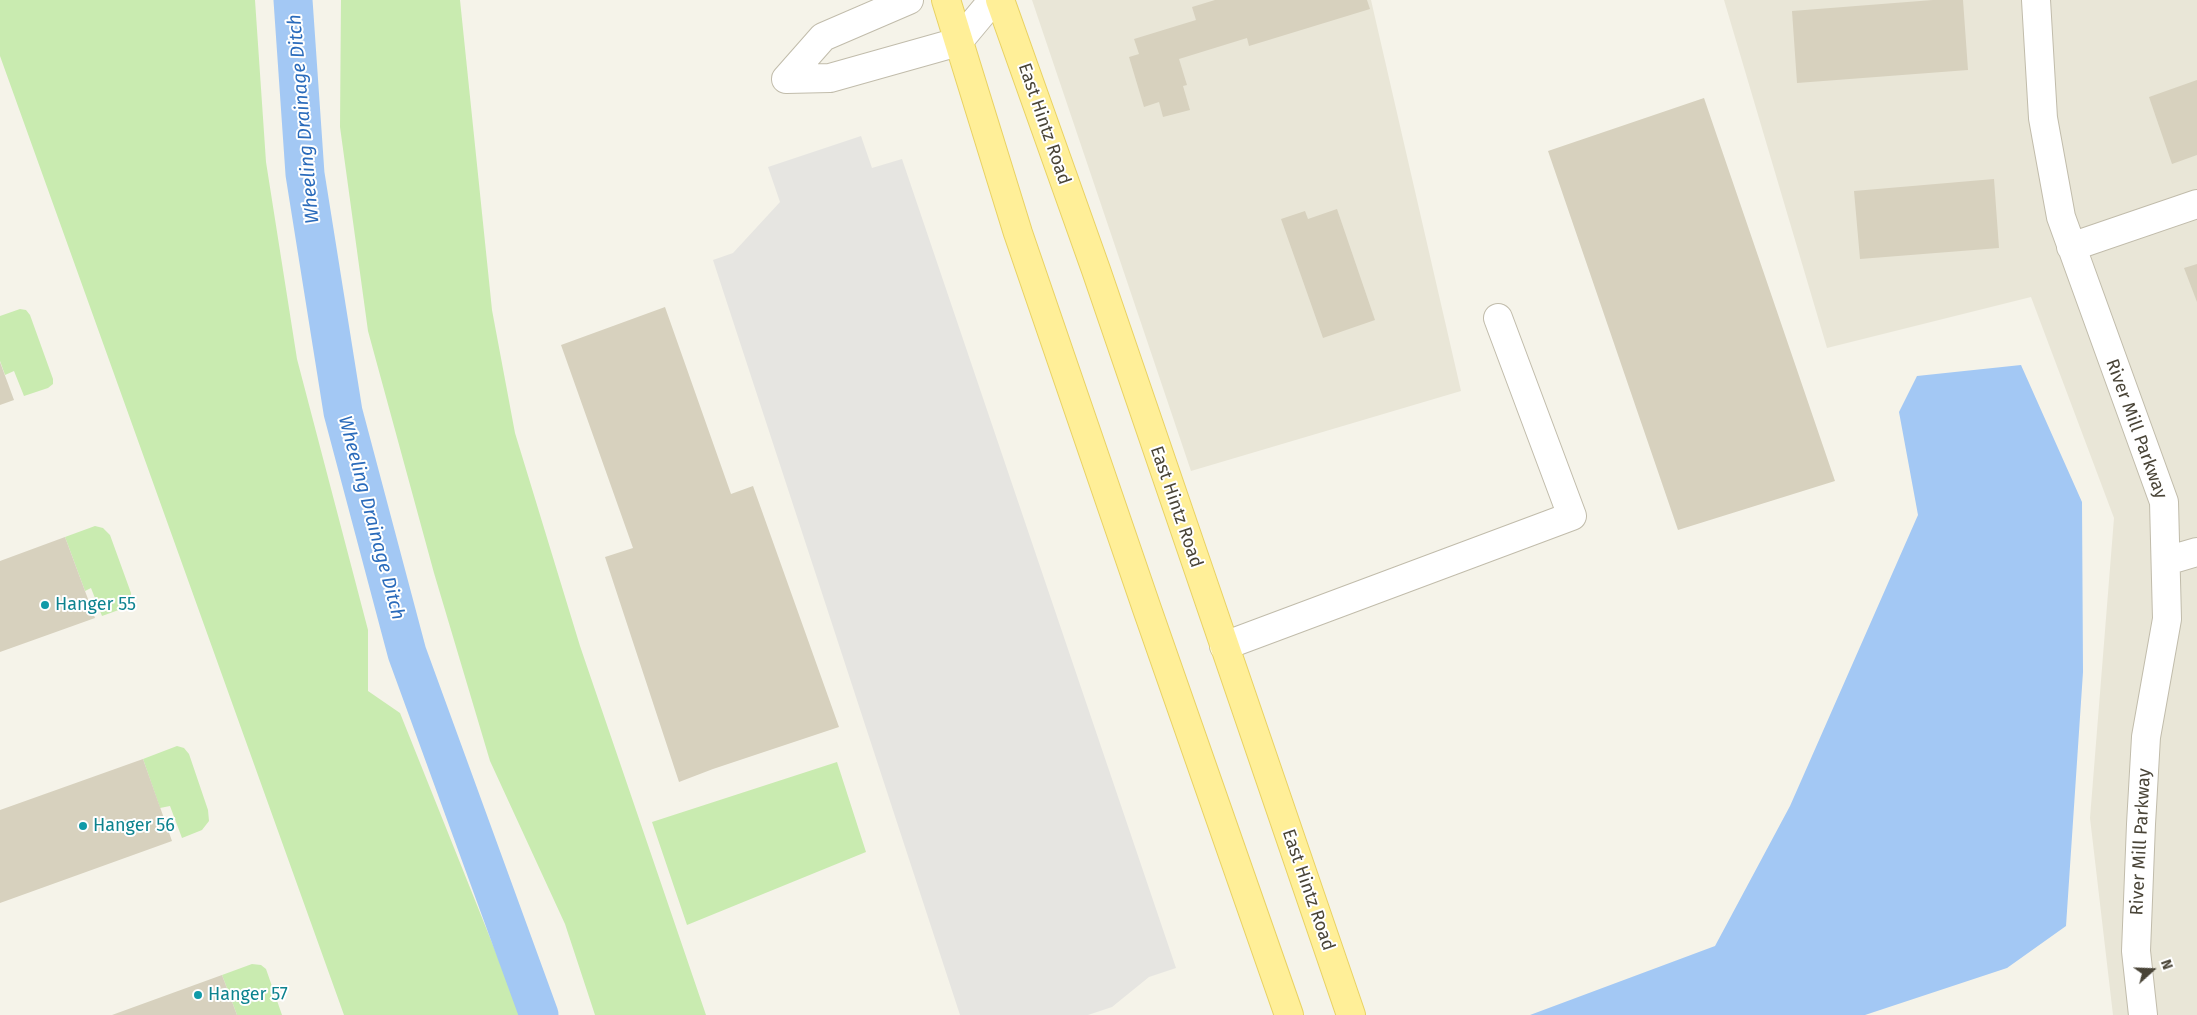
<!DOCTYPE html>
<html>
<head>
<meta charset="utf-8">
<style>
	body { margin:0 }
	#map { position:relative; width:2197px; height:1015px; overflow:hidden; background:#f5f3e9; font-family:"Fira Sans",sans-serif }
	canvas { display:block }
	.north { position:absolute; left:2127px; top:945px; width:50px; height:50px; -webkit-text-stroke:4px #fff; paint-order:stroke; rotate:70deg; font-size:14px; font-weight:700; line-height:20px; text-align:center; color:#494437 }
	.north::after { content:''; display:block; margin:auto; width:18px; height:22px; background:#494437; clip-path:polygon(50% 0,100% 100%,50% 72%,0 100%) }
</style>
</head>
<body>
<div id="map">
<canvas width="2197" height="1015"></canvas>
<div class="north">N</div>
</div>
<script>
const c = document.querySelector('canvas').getContext('2d');
c.lineJoin = 'round';
function fillPath(path, color) {
  c.fillStyle = color;
  c.fill(path, 'evenodd');
}
function shape(rows) {
  const path = new Path2D();
  for (const r of rows) {
    path.moveTo(r[0], r[1]);
    for (let i = 2; i < r.length; i += 2) path.lineTo(r[i], r[i + 1]);
  }
  return path;
}
function strokePath(path, color, width, dash) {
  c.strokeStyle = color;
  c.lineWidth = width;
  c.lineCap = dash ? 'butt' : 'round';
  c.setLineDash(dash || []);
  c.stroke(path);
}
function write(font, color, halo, rows, align = 'center') {
  c.font = font + ' "Fira Sans",sans-serif';
  c.lineWidth = 4;
  c.setLineDash([]);
  c.textBaseline = 'middle';
  c.strokeStyle = halo;
  c.fillStyle = color;
  for (const [text, x, y, turn = 0] of rows) {
    c.save();
    c.translate(x, y);
    c.rotate((+turn || 0) * Math.PI / 180);
    c.textAlign = isNaN(turn) ? turn : align;
    if (halo) c.strokeText(text, 0, 0);
    c.fillText(text, 0, 0);
    c.restore();
  }
}
const residential = shape([
	[1032,0,1371,0,1461,391,1191,471],
	[1724,0,2197,0,2197,1015,2113,1015,2090,818,2114,518,2031,297,1827,348]
]);
const green = shape([
	[0,0,255,0,266,162,297,359,368,630,368,691,400,713,521,1015,344,1015,0,56],
	[341,0,460,0,492,310,515,433,580,646,706,1015,595,1015,565,924,490,761,434,573,368,331,340,127],
	[20,309,26,310,30,315,53,379,53,384,48,388,24,396,14,371,5,375,0,361,0,316],
	[95,526,103,528,110,535,131,593,131,601,127,607,102,616,91,588,85,591,65,537],
	[177,746,184,748,189,754,208,810,209,821,202,830,182,838,170,806,160,808,143,759],
	[837,762,866,852,687,925,652,822],
	[252,964,261,965,266,969,282,1015,237,1015,222,975]
]);
const parking = shape([
	[861,136,872,168,902,159,1176,968,1149,977,1112,1007,1088,1015,960,1015,713,260,733,253,780,202,768,167]
]);
const water = shape([
	[2021,365,2082,502,2083,672,2066,926,2007,968,1865,1015,1530,1015,1715,946,1790,806,1918,515,1899,412,1917,376]
]);
const canal = shape([
	[293,0,305,174,343,412,407,653,539,1015]
]);
const building = shape([
	[1215,0,1367,0,1370,9,1249,46,1247,38,1179,59,1187,85,1183,86,1190,110,1163,117,1159,102,1144,107,1129,57,1139,54,1134,39,1196,20,1192,7],
	[1933,0,1963,0,1968,70,1797,83,1792,11],
	[2197,80,2197,155,2172,164,2149,97],
	[1704,98,1835,481,1678,530,1548,151],
	[1994,179,1999,248,1860,259,1854,191],
	[1337,209,1375,320,1323,338,1281,219,1305,211,1308,219],
	[2197,264,2197,302,2184,268],
	[665,307,731,494,753,486,839,727,713,769,679,782,605,557,633,548,561,345],
	[0,362,14,400,0,405],
	[65,537,95,618,0,652,0,561],
	[143,759,172,841,0,903,0,810],
	[222,975,237,1015,112,1015]
]);
const minor = shape([
	[909,0,823,37,786,79,830,78,958,42,993,0],
	[2036,0,2043,118,2061,217,2164,502,2167,619,2146,737,2141,824,2136,951,2143,1015],
	[2071,247,2197,204],
	[2166,561,2197,552],
	[1224,646,1572,516,1498,318]
]);
const major = shape([
	[946,0,1018,233,1147,609,1289,1015],
	[1000,0,1096,270,1351,1015]
]);
const markers = [
	[45,605,5,"#0f9aa8"],
	[83,826,5,"#0f9aa8"],
	[198,995,5,"#0f9aa8"]
];
const streetNames = [
	["East Hintz Road",1044,124,71],
	["River Mill Parkway",2136,429,70],
	["East Hintz Road",1176,507,71],
	["River Mill Parkway",2141,842,-87],
	["East Hintz Road",1308,890,71]
];
const cultureNames = [
	["Hanger 55",55,605],
	["Hanger 56",93,826],
	["Hanger 57",208,995]
];
const waterNames = [
	["Wheeling Drainage Ditch",304,119,-95],
	["Wheeling Drainage Ditch",371,518,75]
];
fillPath(residential, '#e9e6d7');
fillPath(green, '#c9ebb0');
fillPath(parking, '#e6e5e1');
fillPath(water, '#a3c8f4');
strokePath(canal, '#a3c8f4', 39);
fillPath(building, '#d7d1be');
strokePath(minor, '#c1bcab', 30);
strokePath(major, '#e9d263', 30);
strokePath(minor, '#fff', 28);
strokePath(major, '#ffef98', 28);
for (const [x, y, r, color] of markers) {
  const dot = new Path2D();
  dot.arc(x, y, r, 0, 2 * Math.PI);
  c.fillStyle = color;
  c.fill(dot);
  strokePath(dot, '#fff', 2);
}
write('18px', '#494437', '#fff', streetNames);
write('18px', '#0d838f', '#fff', cultureNames, 'left');
write('italic 19px', '#2a6bbb', '#fff', waterNames);
</script>
</body>
</html>
